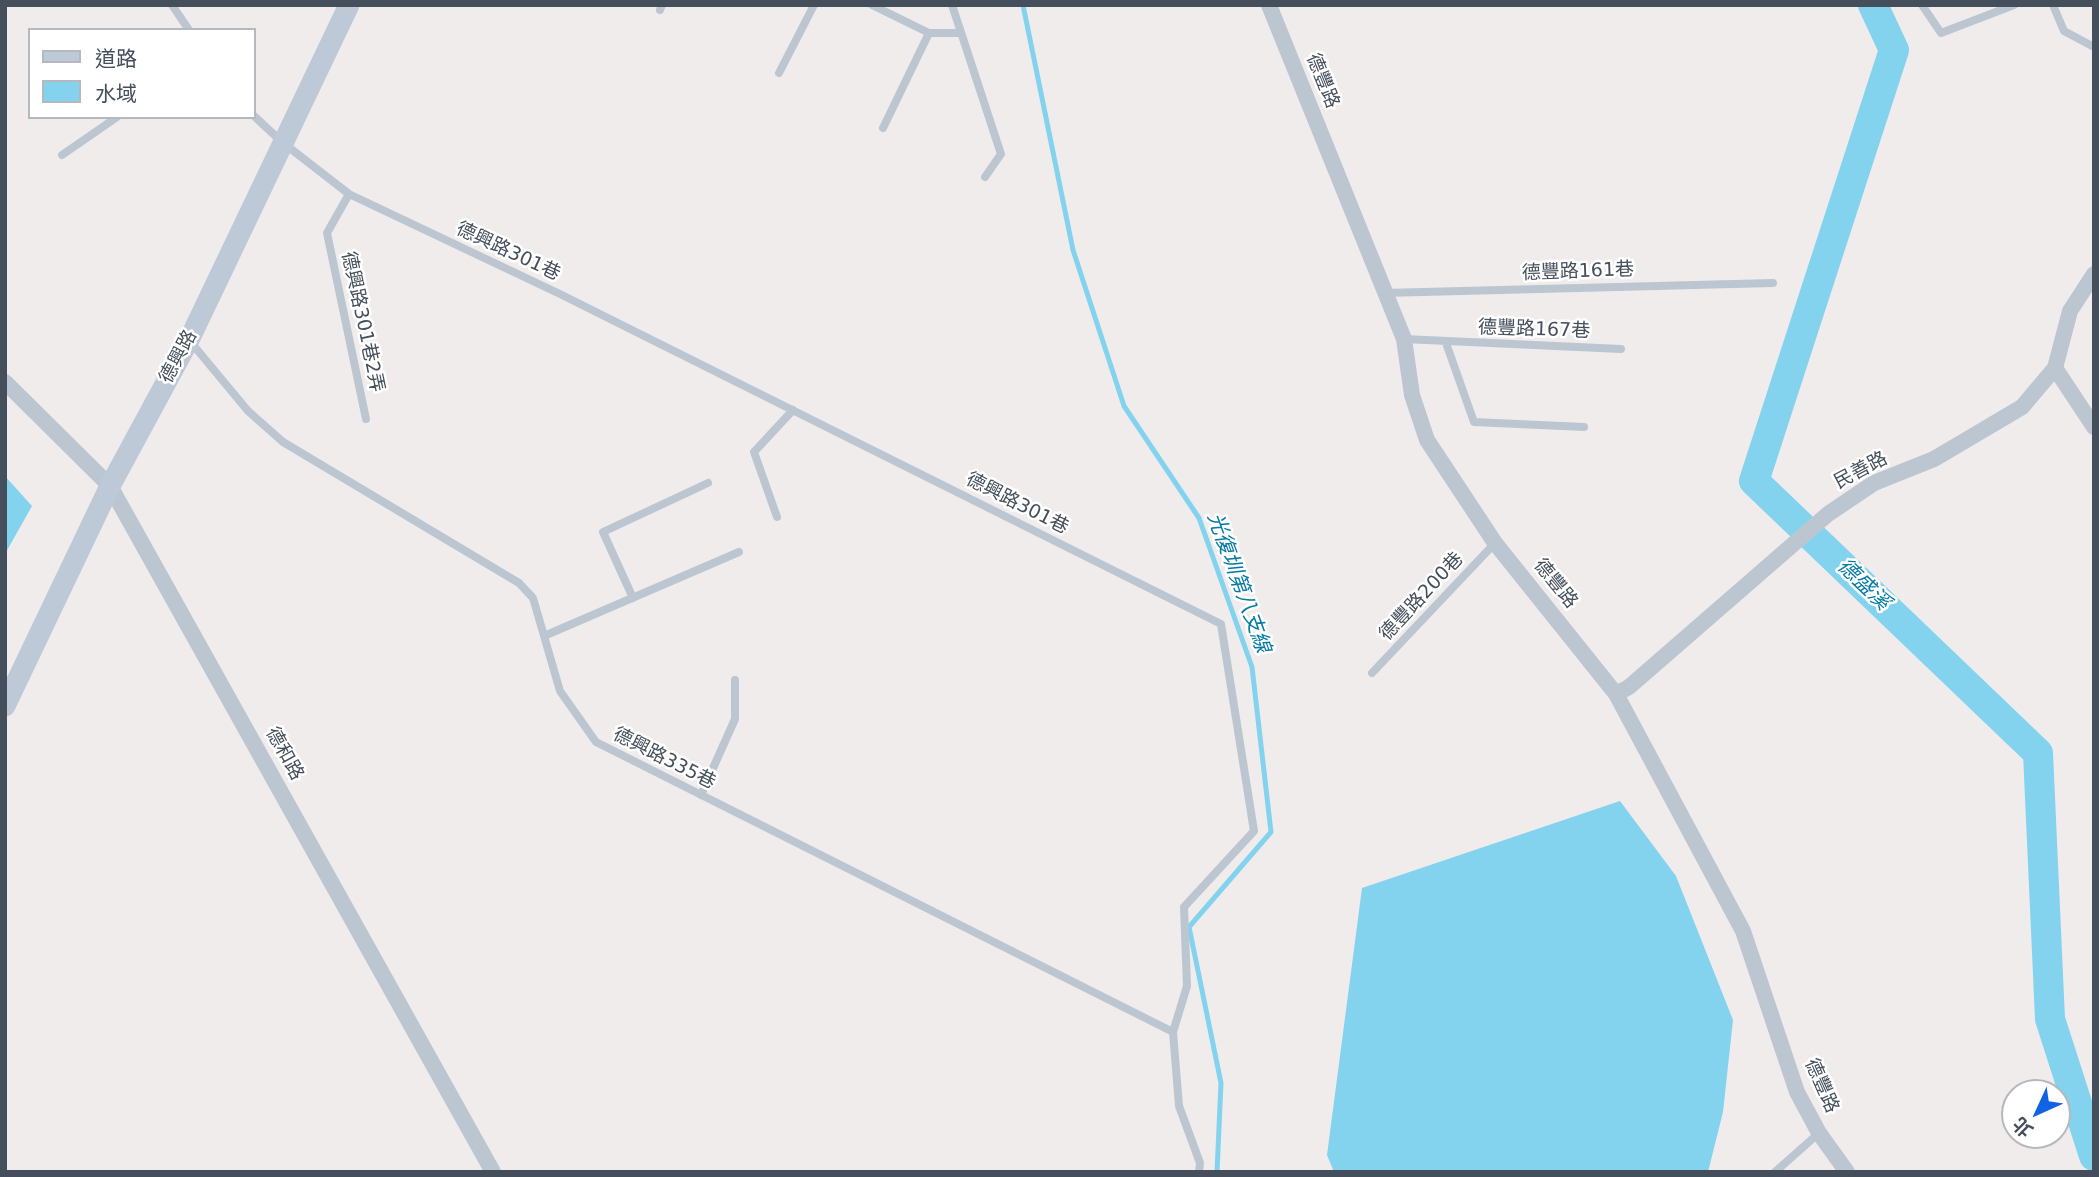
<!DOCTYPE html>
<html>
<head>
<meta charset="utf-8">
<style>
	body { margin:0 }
	#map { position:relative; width:2099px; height:1177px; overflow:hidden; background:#f0ecec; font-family:"DejaVu Sans","Noto Sans TC",sans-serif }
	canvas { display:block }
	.frame { position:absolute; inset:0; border:7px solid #444f5b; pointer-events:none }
	.legend { position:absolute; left:28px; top:28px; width:228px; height:91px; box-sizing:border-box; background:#fff; border:2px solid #b4b9bd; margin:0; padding:9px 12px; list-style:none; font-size:21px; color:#444f5b }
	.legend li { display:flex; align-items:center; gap:14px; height:35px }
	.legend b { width:35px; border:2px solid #b4b9bd }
	.north { position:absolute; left:2001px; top:1079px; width:70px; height:70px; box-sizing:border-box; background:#fff; border:2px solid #b4b9bd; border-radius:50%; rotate:225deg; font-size:19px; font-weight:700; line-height:28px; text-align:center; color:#444f5b }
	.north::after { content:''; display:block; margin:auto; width:24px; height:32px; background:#1263e4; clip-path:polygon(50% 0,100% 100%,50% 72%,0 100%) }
</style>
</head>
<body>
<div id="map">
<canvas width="2099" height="1177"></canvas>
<div class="frame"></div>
<ul class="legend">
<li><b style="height:9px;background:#bec9d7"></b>道路</li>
<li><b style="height:19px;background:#83d3ef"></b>水域</li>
</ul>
<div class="north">北</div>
</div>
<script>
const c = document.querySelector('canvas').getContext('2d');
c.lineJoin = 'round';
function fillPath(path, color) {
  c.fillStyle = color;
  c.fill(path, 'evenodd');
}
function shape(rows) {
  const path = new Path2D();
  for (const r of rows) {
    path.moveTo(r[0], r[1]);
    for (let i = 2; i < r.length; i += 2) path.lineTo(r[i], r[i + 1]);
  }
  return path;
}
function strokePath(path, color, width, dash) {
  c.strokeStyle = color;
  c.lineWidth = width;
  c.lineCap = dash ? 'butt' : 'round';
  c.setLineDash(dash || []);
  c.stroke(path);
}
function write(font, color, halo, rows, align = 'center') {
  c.font = font + ' "DejaVu Sans","Noto Sans TC",sans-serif';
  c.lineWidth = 5;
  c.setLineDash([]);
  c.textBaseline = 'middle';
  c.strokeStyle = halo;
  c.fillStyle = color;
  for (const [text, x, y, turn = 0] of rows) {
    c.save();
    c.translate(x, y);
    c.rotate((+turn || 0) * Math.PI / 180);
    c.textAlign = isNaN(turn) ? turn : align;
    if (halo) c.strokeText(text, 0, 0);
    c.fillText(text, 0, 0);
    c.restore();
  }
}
const water = shape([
	[5,476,32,506,5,554],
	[1620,801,1676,876,1733,1020,1723,1112,1708,1172,1334,1172,1327,1155,1362,888]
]);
const stream = shape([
	[1023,5,1073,250,1124,406,1199,518,1252,667,1271,832,1189,927,1221,1083,1217,1172]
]);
const river = shape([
	[1873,5,1894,50,1754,481,2038,753,2050,1019,2094,1156]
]);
const service = shape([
	[172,5,189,30],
	[872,5,929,33,960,33],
	[952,5,1001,154,985,177],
	[1922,5,1941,33,2014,5],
	[2053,5,2064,31,2094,47],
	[660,10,662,5],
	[779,73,814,5],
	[254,116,282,142,349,194,560,294,1221,624,1254,831,1184,907,1187,986,1173,1032,1179,1106,1200,1163,1199,1172],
	[883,128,929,33],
	[62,155,117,117],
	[349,194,327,233,366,419],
	[1384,293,1773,283],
	[1404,339,1621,349],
	[189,340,248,411,283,442,519,583,533,598,560,691,596,742,1173,1032],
	[1446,343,1474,422,1584,427],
	[777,517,754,452,793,410],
	[633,598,603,532,708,483],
	[544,636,739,552],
	[1372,673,1495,543],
	[701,795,735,719,735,680],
	[1775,1172,1819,1133]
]);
const minor = shape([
	[1269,5,1404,339,1412,395,1427,440,1495,543,1616,694,1743,931,1797,1092,1819,1133,1847,1172],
	[2055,368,2094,427],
	[5,382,110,486,493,1172],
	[1616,694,1629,687,1828,514,1874,483,1934,459,2022,407,2055,368,2070,311,2094,274]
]);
const secondary = shape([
	[5,706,110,486,189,340,349,5]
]);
const streetNames = [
	["德豐路",1322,81,68],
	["德興路301巷",508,252,25],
	["德豐路161巷",1578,272,-2],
	["德興路301巷2弄",362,322,78],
	["德豐路167巷",1534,330,2],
	["德興路",179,357,-62],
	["民善路",1861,471,-28],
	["德興路301巷",1017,504,27],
	["德豐路",1555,584,51],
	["德豐路200巷",1422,597,-47],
	["德和路",284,754,61],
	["德興路335巷",664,759,27],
	["德豐路",1821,1086,66]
];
const waterNames = [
	["光復圳第八支線",1238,583,70],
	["德盛溪",1863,585,44]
];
fillPath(water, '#83d3ef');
strokePath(stream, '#83d3ef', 5);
strokePath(river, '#83d3ef', 30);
strokePath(service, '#bcc6d0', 8);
strokePath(minor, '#bcc6d0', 16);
strokePath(secondary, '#bec9d7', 21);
write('19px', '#444f5b', '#fff', streetNames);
write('italic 21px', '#077ba3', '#fff', waterNames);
</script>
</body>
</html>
